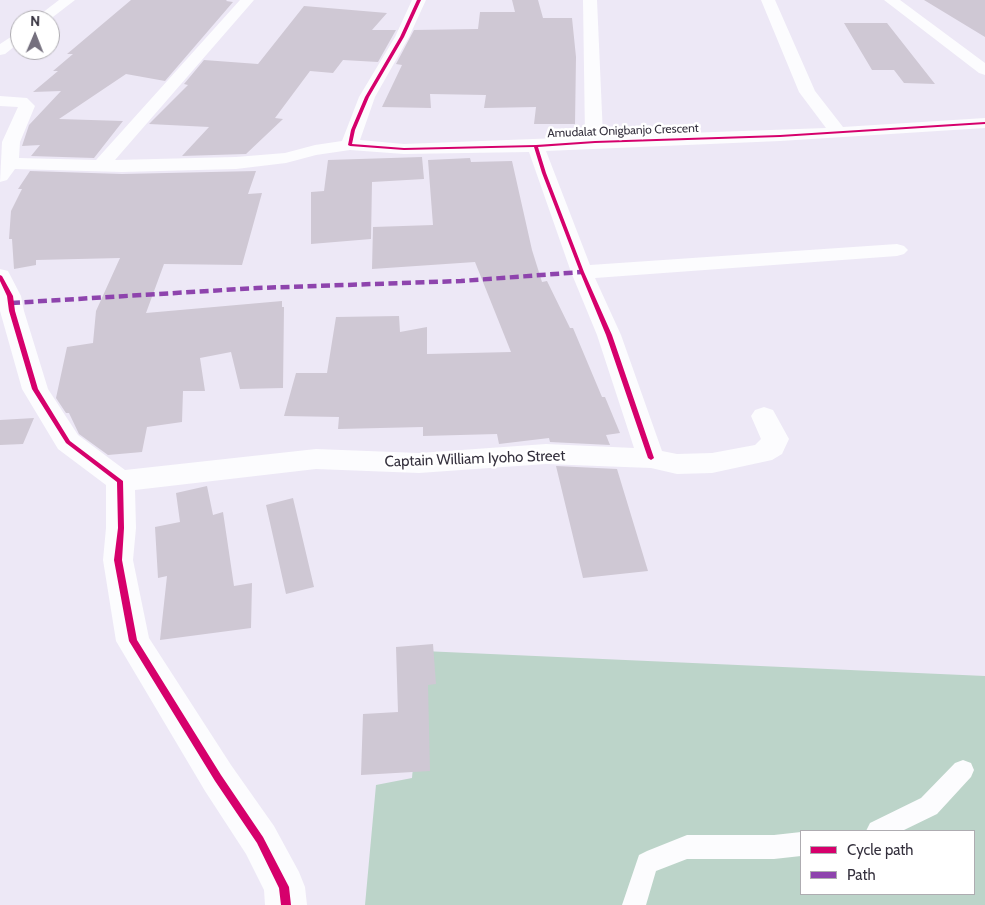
<!DOCTYPE html>
<html>
<head>
<meta charset="utf-8">
<style>
	body { margin:0 }
	#map { position:relative; width:985px; height:905px; overflow:hidden; background:#ede8f6; font-family:Cabin,sans-serif }
	canvas { display:block }
	.legend { position:absolute; left:800px; top:830px; width:175px; height:65px; box-sizing:border-box; background:#fff; border:1px solid #aeacb1; margin:0; padding:6px 9px; list-style:none; font-size:15px; color:#34303d }
	.legend li { display:flex; align-items:center; gap:10px; height:25px }
	.legend b { width:25px; border:1px solid #aeacb1 }
	.north { position:absolute; left:10px; top:10px; width:50px; height:50px; box-sizing:border-box; background:#fff; border:1px solid #aeacb1; border-radius:50%; rotate:1deg; font-size:14px; font-weight:700; line-height:20px; text-align:center; color:#34303d }
	.north::after { content:''; display:block; margin:auto; width:18px; height:22px; background:#75707e; clip-path:polygon(50% 0,100% 100%,50% 72%,0 100%) }
</style>
</head>
<body>
<div id="map">
<canvas width="985" height="905"></canvas>
<ul class="legend">
<li><b style="height:6px;background:#d6006c"></b>Cycle path</li>
<li><b style="height:6px;background:#8e44ad"></b>Path</li>
</ul>
<div class="north">N</div>
</div>
<script>
const c = document.querySelector('canvas').getContext('2d');
c.lineJoin = 'round';
function fillPath(path, color) {
  c.fillStyle = color;
  c.fill(path, 'evenodd');
}
function shape(rows) {
  const path = new Path2D();
  for (const r of rows) {
    path.moveTo(r[0], r[1]);
    for (let i = 2; i < r.length; i += 2) path.lineTo(r[i], r[i + 1]);
  }
  return path;
}
function strokePath(path, color, width, dash) {
  c.strokeStyle = color;
  c.lineWidth = width;
  c.lineCap = dash ? 'butt' : 'round';
  c.setLineDash(dash || []);
  c.stroke(path);
}
function write(font, color, halo, rows, align = 'center') {
  c.font = font + ' Cabin,sans-serif';
  c.lineWidth = 5;
  c.setLineDash([]);
  c.textBaseline = 'middle';
  c.strokeStyle = halo;
  c.fillStyle = color;
  for (const [text, x, y, turn = 0] of rows) {
    c.save();
    c.translate(x, y);
    c.rotate((+turn || 0) * Math.PI / 180);
    c.textAlign = isNaN(turn) ? turn : align;
    if (halo) c.strokeText(text, 0, 0);
    c.fillText(text, 0, 0);
    c.restore();
  }
}
const green = shape([
	[423,651,985,676,985,905,365,905,376,785,412,778],
	[801,831,974,831,974,894,801,894]
]);
const building = shape([
	[131,0,227,0,226,1,233,2,165,81,126,74,59,119,123,121,94,158,31,156,40,145,22,146,29,125,61,91,33,92,58,71,53,71,73,54,67,54],
	[512,0,538,0,543,18,572,18,576,57,575,124,534,124,536,107,484,108,486,95,430,94,431,108,382,107,402,65,396,64,414,30,478,29,480,12,515,12],
	[924,0,985,0,985,37],
	[304,6,387,13,372,30,396,30,378,62,343,60,333,73,310,71,275,118,283,119,246,154,182,156,209,127,149,124,188,85,184,84,204,60,258,64],
	[844,23,887,23,935,84,904,83,894,70,872,70],
	[422,157,424,179,372,182,371,239,311,244,311,192,324,191,328,160],
	[470,158,471,162,512,161,532,250,542,282,547,281,570,328,573,328,602,397,605,397,620,433,606,435,610,445,550,442,549,438,499,444,497,434,423,436,423,427,338,429,339,417,284,416,296,373,327,373,336,317,399,316,400,332,427,327,427,354,511,352,475,262,372,269,373,227,433,225,428,160],
	[30,171,122,174,256,171,248,194,262,193,242,265,164,264,146,313,282,301,282,307,284,307,283,388,240,389,231,352,200,358,205,391,183,391,182,422,147,427,142,452,108,455,79,434,69,413,66,413,56,398,67,347,93,343,96,311,120,258,36,260,36,265,14,269,12,239,9,239,11,211,22,189,18,189],
	[34,418,23,444,0,445,0,420],
	[556,466,617,469,648,571,583,578],
	[207,486,213,515,223,512,234,586,252,583,251,628,160,640,167,576,158,578,155,527,180,522,176,493],
	[293,498,314,587,286,594,266,505],
	[433,644,436,684,428,685,430,771,361,775,363,714,398,712,396,647]
]);
const lane = shape([
	[963,760,971,763,974,770,971,777,937,814,902,831,866,831,870,823,921,798,955,763,963,760],
	[801,832,801,856,774,859,687,859,656,871,646,905,622,905,639,855,647,851,687,835,774,835,801,832]
]);
const street = shape([
	[59,0,75,0,49,20,33,20,59,0],
	[240,0,254,0,115,160,236,157,285,153,315,145,342,141,359,97,395,37,412,0,426,0,409,37,375,97,360,140,404,144,585,137,583,0,597,0,603,136,826,128,799,92,761,0,775,0,815,91,843,127,985,118,985,128,780,141,546,151,590,265,897,244,904,246,908,250,904,254,897,256,595,278,621,335,662,451,677,454,712,453,755,445,761,439,751,416,755,410,764,407,773,410,789,439,782,454,772,460,712,473,677,474,651,468,546,464,419,473,316,469,135,490,136,528,133,560,149,638,231,765,274,826,299,872,305,887,307,905,265,905,264,890,246,854,205,791,116,641,103,560,106,528,106,485,58,449,22,389,0,311,0,269,8,271,21,296,24,311,48,389,78,435,125,470,316,449,419,453,546,444,634,448,597,335,571,272,529,152,404,154,350,150,316,155,286,163,236,169,122,172,15,169,7,180,0,182,2,142,18,107,0,106,0,96,27,98,35,106,20,142,19,158,96,160,240,0],
	[884,0,900,0,985,63,985,75,979,73,884,0],
	[20,31,20,42,5,54,0,55,0,44,20,31]
]);
const quiet = shape([
	[11,303,257,288,461,281,582,272]
]);
const cycleway = shape([
	[417,0,421,0,404,37,369,97,355,130,352,144,404,148,536,145,595,141,780,135,985,122,985,124,780,137,595,143,538,147,546,173,584,272,612,335,654,458,651,460,648,458,606,335,580,272,542,173,534,147,404,150,350,146,348,145,351,130,365,97,400,37,417,0],
	[0,275,2,276,13,296,15,311,38,389,70,441,123,481,124,528,122,560,137,640,221,775,263,837,289,887,291,905,281,905,279,888,257,843,215,781,129,641,114,560,118,528,117,482,66,443,32,389,9,311,7,296,0,281,0,275]
]);
const farStreetnames = [
	["Amudalat Onigbanjo Crescent",623,131,-2]
];
const streetNames = [
	["Captain William Iyoho Street",475,459,-2]
];
fillPath(green, '#bcd4c9');
fillPath(building, '#cfc8d4');
fillPath(lane, '#fcfcfe');
fillPath(street, '#fcfcfe');
strokePath(quiet, '#8e44ad', 4.5, [9, 4.5]);
fillPath(cycleway, '#d6006c');
write('12px', '#34303d', '#fff', farStreetnames);
write('15px', '#34303d', '#fff', streetNames);
</script>
</body>
</html>
